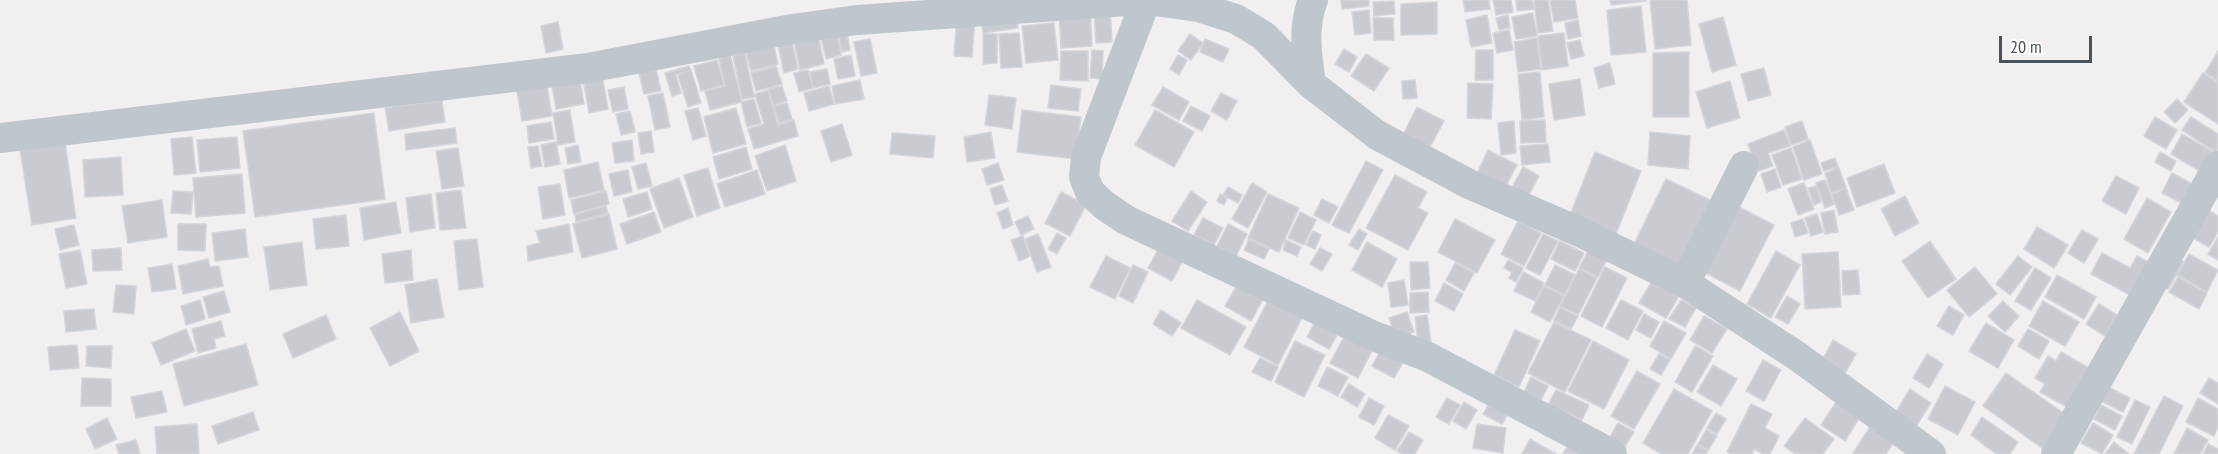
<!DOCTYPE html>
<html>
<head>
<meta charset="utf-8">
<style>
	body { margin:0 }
	#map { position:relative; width:2218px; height:454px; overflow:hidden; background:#f1efef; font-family:"PT Sans Narrow",sans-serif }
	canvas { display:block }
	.scale { position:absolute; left:1999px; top:36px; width:93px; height:27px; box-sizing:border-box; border:3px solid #49525a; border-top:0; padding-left:8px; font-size:18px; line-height:21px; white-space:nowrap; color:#49525a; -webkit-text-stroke:4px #fff; paint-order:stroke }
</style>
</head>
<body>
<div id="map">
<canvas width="2218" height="454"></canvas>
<div class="scale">20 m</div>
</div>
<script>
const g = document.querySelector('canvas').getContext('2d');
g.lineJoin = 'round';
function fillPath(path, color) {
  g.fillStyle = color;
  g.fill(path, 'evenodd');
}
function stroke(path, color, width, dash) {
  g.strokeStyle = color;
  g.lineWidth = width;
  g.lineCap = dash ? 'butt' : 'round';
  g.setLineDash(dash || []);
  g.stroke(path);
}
const building = new Path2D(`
	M 1341,0 L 1369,0 L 1369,6 L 1342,9 Z
	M 1463,0 L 1489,0 L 1490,9 L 1465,12 Z
	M 1493,0 L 1511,0 L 1513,12 L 1496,15 Z
	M 1516,0 L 1532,0 L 1534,9 L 1517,11 Z
	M 1534,0 L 1548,0 L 1553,31 L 1538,33 Z
	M 1550,0 L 1575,0 L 1578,18 L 1554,22 Z
	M 1610,0 L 1646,0 L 1646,1 L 1611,5 Z
	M 1650,0 L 1687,0 L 1691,45 L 1655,49 Z
	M 1394,1 L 1395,14 L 1374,16 L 1373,2 Z
	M 1437,2 L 1437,34 L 1401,35 L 1401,4 Z
	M 1641,6 L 1646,52 L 1611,55 L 1607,10 Z
	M 1090,7 L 1092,46 L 1061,48 L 1059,9 Z
	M 1110,7 L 1112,42 L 1096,43 L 1094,8 Z
	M 1369,10 L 1371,33 L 1355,35 L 1352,12 Z
	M 1016,11 L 1018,28 L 983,33 L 981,16 Z
	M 1533,13 L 1537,36 L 1516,39 L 1512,17 Z
	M 957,15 L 975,17 L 972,57 L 954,56 Z
	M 1487,15 L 1492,43 L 1471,47 L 1466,20 Z
	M 1508,15 L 1510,28 L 1499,30 L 1496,18 Z
	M 1723,17 L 1736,65 L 1712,72 L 1699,24 Z
	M 1373,18 L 1393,18 L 1394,40 L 1374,40 Z
	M 1578,20 L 1581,36 L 1568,39 L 1565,23 Z
	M 558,22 L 563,49 L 546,53 L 541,26 Z
	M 1054,23 L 1058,60 L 1026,63 L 1022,26 Z
	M 846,27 L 850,50 L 842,52 L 837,29 Z
	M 836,29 L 841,55 L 826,59 L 820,33 Z
	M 1509,30 L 1513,50 L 1497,53 L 1493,33 Z
	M 1019,33 L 1022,67 L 1001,68 L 999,34 Z
	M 1564,33 L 1568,66 L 1542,70 L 1538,36 Z
	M 983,34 L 997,34 L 997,63 L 983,64 Z
	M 1190,34 L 1203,43 L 1191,60 L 1178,51 Z
	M 818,35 L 824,64 L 800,70 L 794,41 Z
	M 1537,38 L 1541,69 L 1518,72 L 1514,42 Z
	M 870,39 L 877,73 L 861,76 L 854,42 Z
	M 1205,39 L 1229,49 L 1223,62 L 1200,52 Z
	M 1580,40 L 1584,56 L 1571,59 L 1567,43 Z
	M 792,42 L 798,69 L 784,73 L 778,45 Z
	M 774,46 L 778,64 L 751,71 L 746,52 Z
	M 1344,49 L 1357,57 L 1349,72 L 1335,64 Z
	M 1092,50 L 1103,51 L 1102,79 L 1090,78 Z
	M 1476,50 L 1493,50 L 1493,80 L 1475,80 Z
	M 1061,51 L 1088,51 L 1088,81 L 1060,80 Z
	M 2218,51 L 2218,81 L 2205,73 Z
	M 1689,52 L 1689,117 L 1653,117 L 1653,53 Z
	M 745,53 L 754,97 L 742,99 L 733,55 Z
	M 1366,54 L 1389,68 L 1374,91 L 1351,76 Z
	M 730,55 L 742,102 L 710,110 L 705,91 L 725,86 L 719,59 Z
	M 851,55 L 855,76 L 838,79 L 834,59 Z
	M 1178,55 L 1187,60 L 1179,75 L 1170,69 Z
	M 717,60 L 724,85 L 701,91 L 694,66 Z
	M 1610,63 L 1615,84 L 1599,88 L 1594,68 Z
	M 655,64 L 661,91 L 644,94 L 638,68 Z
	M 689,66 L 691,70 L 676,75 L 681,93 L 672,96 L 665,73 Z
	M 776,66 L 782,84 L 756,91 L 751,73 Z
	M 1764,68 L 1771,95 L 1748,101 L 1741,74 Z
	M 827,69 L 830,84 L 813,88 L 810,72 Z
	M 691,70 L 701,103 L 688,107 L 678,75 Z
	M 808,70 L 813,88 L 799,92 L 794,73 Z
	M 1540,72 L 1544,117 L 1522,120 L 1518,74 Z
	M 2203,73 L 2218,83 L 2218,124 L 2184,102 Z
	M 579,75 L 584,104 L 556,109 L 551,80 Z
	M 602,75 L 608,109 L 589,113 L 583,79 Z
	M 1580,79 L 1585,115 L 1554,120 L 1549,84 Z
	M 546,80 L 552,116 L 522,121 L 516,85 Z
	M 860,80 L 864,99 L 835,104 L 832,86 Z
	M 1415,80 L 1417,98 L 1403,99 L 1402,81 Z
	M 1730,81 L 1740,118 L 1707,128 L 1696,92 Z
	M 1468,83 L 1493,84 L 1491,119 L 1467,118 Z
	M 1051,85 L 1081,89 L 1078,111 L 1048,108 Z
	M 782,86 L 787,101 L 773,105 L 769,89 Z
	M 829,86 L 834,104 L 809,111 L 804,93 Z
	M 624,87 L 628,109 L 613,112 L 608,90 Z
	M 1163,87 L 1189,102 L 1179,120 L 1152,105 Z
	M 768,90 L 778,125 L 794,120 L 798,136 L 754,149 L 748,129 L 764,124 L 755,94 Z
	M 663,93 L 670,127 L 655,130 L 648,96 Z
	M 1221,93 L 1237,101 L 1227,120 L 1211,111 Z
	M 989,95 L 1016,98 L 1012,129 L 985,125 Z
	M 754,99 L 761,123 L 747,127 L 741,102 Z
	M 2177,99 L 2188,110 L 2175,123 L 2164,112 Z
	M 442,100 L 445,122 L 389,131 L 385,108 Z
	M 787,103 L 792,119 L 779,123 L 774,106 Z
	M 1191,106 L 1210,116 L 1202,131 L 1183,121 Z
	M 1417,107 L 1444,121 L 1427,153 L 1401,139 Z
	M 698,108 L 706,136 L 693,140 L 685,111 Z
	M 736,108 L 746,144 L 713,153 L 704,117 Z
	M 570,110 L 575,142 L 558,145 L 553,113 Z
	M 1022,110 L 1081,117 L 1076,159 L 1017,152 Z
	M 1155,110 L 1194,132 L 1174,167 L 1135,145 Z
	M 630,111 L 635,132 L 621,135 L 616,114 Z
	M 374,113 L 385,199 L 255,217 L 243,131 Z
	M 2155,117 L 2177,130 L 2166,149 L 2144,136 Z
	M 2191,117 L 2218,134 L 2217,153 L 2182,130 Z
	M 1545,120 L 1546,142 L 1521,143 L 1520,121 Z
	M 1514,121 L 1516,153 L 1501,155 L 1498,123 Z
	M 1802,121 L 1808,139 L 1791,145 L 1785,127 Z
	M 551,122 L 554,139 L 529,143 L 527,126 Z
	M 842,124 L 852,155 L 831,162 L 821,131 Z
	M 455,128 L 457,143 L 406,150 L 405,134 Z
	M 1784,130 L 1790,146 L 1768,153 L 1773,166 L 1758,171 L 1748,144 Z
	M 651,131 L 654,152 L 641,154 L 638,133 Z
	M 991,132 L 995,158 L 967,162 L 964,137 Z
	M 1650,132 L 1690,136 L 1688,169 L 1648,165 Z
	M 892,133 L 935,136 L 933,158 L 890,154 Z
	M 2182,134 L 2215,153 L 2203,173 L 2171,154 Z
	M 192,137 L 196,173 L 174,175 L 171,139 Z
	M 237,137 L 240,168 L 200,172 L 197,140 Z
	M 632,140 L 634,161 L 615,163 L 612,143 Z
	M 1810,140 L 1822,174 L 1804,180 L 1793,147 Z
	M 65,142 L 76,218 L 32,225 L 20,150 Z
	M 556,142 L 560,164 L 545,167 L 541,145 Z
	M 1548,144 L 1550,162 L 1522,165 L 1520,146 Z
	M 578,145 L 581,162 L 568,164 L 565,148 Z
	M 785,145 L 796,181 L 767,191 L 755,156 Z
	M 538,146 L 542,166 L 531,168 L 528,147 Z
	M 746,147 L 752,169 L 719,179 L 713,157 Z
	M 458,148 L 464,186 L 442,189 L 436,151 Z
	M 1791,148 L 1802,179 L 1783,185 L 1772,155 Z
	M 1488,150 L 1517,165 L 1503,192 L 1475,178 Z
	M 1595,152 L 1641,171 L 1616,234 L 1570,215 Z
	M 2160,152 L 2176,161 L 2171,171 L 2155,162 Z
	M 121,157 L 123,195 L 85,197 L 83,160 Z
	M 1835,158 L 1838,167 L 1824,171 L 1821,163 Z
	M 1366,161 L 1383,170 L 1349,233 L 1332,225 Z
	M 598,162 L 604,190 L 569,198 L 564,170 Z
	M 646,163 L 652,186 L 638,189 L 632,167 Z
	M 998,163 L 1004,180 L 987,185 L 982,169 Z
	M 1884,164 L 1895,193 L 1857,207 L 1847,178 Z
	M 1523,167 L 1539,176 L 1525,202 L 1509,193 Z
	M 708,168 L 720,208 L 697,216 L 684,175 Z
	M 1839,168 L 1846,188 L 1831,193 L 1825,173 Z
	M 1775,169 L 1781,187 L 1767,192 L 1761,174 Z
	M 628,170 L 632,192 L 614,196 L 609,174 Z
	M 757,170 L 765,194 L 725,207 L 717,184 Z
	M 2172,173 L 2196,186 L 2186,205 L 2162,193 Z
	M 242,174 L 245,213 L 196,217 L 193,178 Z
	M 1395,175 L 1427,192 L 1418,208 L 1428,213 L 1408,250 L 1366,228 Z
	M 2116,176 L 2139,188 L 2126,214 L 2102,201 Z
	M 679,178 L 693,217 L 664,228 L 650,189 Z
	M 1666,179 L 1712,201 L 1678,271 L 1632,248 Z
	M 1825,180 L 1834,204 L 1825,208 L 1816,183 Z
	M 1252,183 L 1267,192 L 1248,228 L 1232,219 Z
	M 1804,183 L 1814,209 L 1798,215 L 1788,189 Z
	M 560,184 L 565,215 L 543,219 L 538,187 Z
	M 1002,185 L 1008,201 L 995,205 L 990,189 Z
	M 1816,186 L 1821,202 L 1814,205 L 1808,188 Z
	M 1228,187 L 1242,195 L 1238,203 L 1223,195 Z
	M 1846,188 L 1854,210 L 1839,215 L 1832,194 Z
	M 461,190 L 466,228 L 440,230 L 436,193 Z
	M 173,191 L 193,192 L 191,214 L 171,213 Z
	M 606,191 L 609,204 L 574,214 L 571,200 Z
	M 1191,191 L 1207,202 L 1188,231 L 1172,221 Z
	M 647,192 L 652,209 L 628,217 L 623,199 Z
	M 1061,192 L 1086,205 L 1070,236 L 1045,223 Z
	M 431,194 L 435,228 L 410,232 L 406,198 Z
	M 1220,194 L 1227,198 L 1224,205 L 1217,201 Z
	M 1268,194 L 1299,208 L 1279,252 L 1248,238 Z
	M 1905,196 L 1919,223 L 1895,236 L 1881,209 Z
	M 2147,198 L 2171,212 L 2148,253 L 2124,239 Z
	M 1322,199 L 1338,207 L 1329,223 L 1314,215 Z
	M 162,200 L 167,237 L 128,243 L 122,206 Z
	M 396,202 L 401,233 L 364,240 L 360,208 Z
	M 1735,205 L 1774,225 L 1740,291 L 1702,271 Z
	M 606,206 L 608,213 L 576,222 L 575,214 Z
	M 1008,208 L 1013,225 L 1003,229 L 997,213 Z
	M 2205,208 L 2218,216 L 2218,232 L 2209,247 L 2189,236 Z
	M 1834,210 L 1838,232 L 1825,234 L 1821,213 Z
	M 654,212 L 661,232 L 627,244 L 620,224 Z
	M 1300,212 L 1316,220 L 1304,245 L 1288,238 Z
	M 609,214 L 617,249 L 582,258 L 573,224 Z
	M 1817,214 L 1823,232 L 1811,236 L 1805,218 Z
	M 346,215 L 349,246 L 316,249 L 313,219 Z
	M 1028,216 L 1034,229 L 1021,235 L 1015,222 Z
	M 1203,218 L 1223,228 L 1214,245 L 1194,235 Z
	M 1455,219 L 1495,240 L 1477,273 L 1438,252 Z
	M 1803,219 L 1808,233 L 1795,237 L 1791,223 Z
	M 1518,221 L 1541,233 L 1524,266 L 1501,254 Z
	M 178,224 L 206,224 L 205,251 L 178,250 Z
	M 569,224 L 573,252 L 528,261 L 527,246 L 540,243 L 536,231 Z
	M 1228,224 L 1247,234 L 1236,256 L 1217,246 Z
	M 74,225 L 79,245 L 60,250 L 55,229 Z
	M 2037,227 L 2068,245 L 2054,268 L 2024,249 Z
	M 245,229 L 248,257 L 215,261 L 212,233 Z
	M 1359,229 L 1367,234 L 1358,250 L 1349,245 Z
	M 2082,230 L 2098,239 L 2084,263 L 2068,253 Z
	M 1313,231 L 1321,235 L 1315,249 L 1306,245 Z
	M 1057,233 L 1066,238 L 1057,254 L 1048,249 Z
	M 1038,234 L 1051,267 L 1037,272 L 1025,239 Z
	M 1543,234 L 1558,241 L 1540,275 L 1526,268 Z
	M 1023,236 L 1030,256 L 1019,261 L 1011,240 Z
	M 2218,237 L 2218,260 L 2208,254 Z
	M 477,239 L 483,287 L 459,290 L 454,241 Z
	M 1249,239 L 1269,249 L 1264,259 L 1244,250 Z
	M 1286,240 L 1301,247 L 1297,256 L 1283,250 Z
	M 1163,241 L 1187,253 L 1172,281 L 1148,268 Z
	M 1560,241 L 1584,253 L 1575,271 L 1551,259 Z
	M 1930,241 L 1956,279 L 1928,298 L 1902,261 Z
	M 302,242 L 307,285 L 270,290 L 264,247 Z
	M 1367,242 L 1397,259 L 1382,287 L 1352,270 Z
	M 121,248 L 122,270 L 93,271 L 92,250 Z
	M 1320,248 L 1332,254 L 1322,271 L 1310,264 Z
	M 80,250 L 87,284 L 66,288 L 59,254 Z
	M 411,250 L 413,280 L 385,283 L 382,254 Z
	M 1588,251 L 1607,260 L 1598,277 L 1579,268 Z
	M 1776,251 L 1800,265 L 1771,318 L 1747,304 Z
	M 1838,252 L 1841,307 L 1805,309 L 1802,254 Z
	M 2102,253 L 2130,268 L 2137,256 L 2150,263 L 2132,296 L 2091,274 Z
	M 2189,254 L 2218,270 L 2207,292 L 2177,275 Z
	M 1106,256 L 1130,268 L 1115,299 L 1090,287 Z
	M 2018,256 L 2032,267 L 2010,295 L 1996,284 Z
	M 2176,258 L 2184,262 L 2168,289 L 2160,285 Z
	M 208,259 L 210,267 L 219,266 L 223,286 L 183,294 L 178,266 Z
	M 1508,260 L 1523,268 L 1516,282 L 1509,278 L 1512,272 L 1504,268 Z
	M 1410,262 L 1428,262 L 1430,288 L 1411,290 Z
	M 1455,263 L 1474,273 L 1464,291 L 1446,280 Z
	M 172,264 L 176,289 L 152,292 L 148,268 Z
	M 1133,265 L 1148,272 L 1133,303 L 1119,296 Z
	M 1555,265 L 1575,275 L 1564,295 L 1545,285 Z
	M 1605,267 L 1627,278 L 1602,327 L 1581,316 Z
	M 1975,267 L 1997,294 L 1969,317 L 1947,290 Z
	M 2035,268 L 2051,278 L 2031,310 L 2015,301 Z
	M 1579,269 L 1597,278 L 1578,315 L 1560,306 Z
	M 1858,270 L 1860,294 L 1843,295 L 1842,271 Z
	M 1523,272 L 1544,283 L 1535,301 L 1514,291 Z
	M 2057,275 L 2096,297 L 2084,319 L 2045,297 Z
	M 2178,277 L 2207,293 L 2199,309 L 2169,292 Z
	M 437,279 L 444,317 L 411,323 L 405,285 Z
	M 1240,280 L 1266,294 L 1251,321 L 1225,306 Z
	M 1404,280 L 1408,305 L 1391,307 L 1388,283 Z
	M 1652,281 L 1679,296 L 1666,318 L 1639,303 Z
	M 1444,283 L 1463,294 L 1454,311 L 1435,301 Z
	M 116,285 L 136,286 L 134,314 L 113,312 Z
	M 1544,286 L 1564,296 L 1550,322 L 1531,312 Z
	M 224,291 L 230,312 L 209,318 L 203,297 Z
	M 1428,292 L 1429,312 L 1410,313 L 1410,293 Z
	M 1787,296 L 1800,304 L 1788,324 L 1775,317 Z
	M 1270,297 L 1304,314 L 1278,365 L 1244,347 Z
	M 200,300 L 205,319 L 186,325 L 181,306 Z
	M 1197,300 L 1246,327 L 1230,355 L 1181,328 Z
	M 1621,300 L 1643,311 L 1628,340 L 1606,328 Z
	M 1681,300 L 1696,308 L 1685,327 L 1669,319 Z
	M 2003,301 L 2019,316 L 2005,332 L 1988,316 Z
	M 2043,301 L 2079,322 L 2065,346 L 2029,326 Z
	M 2099,304 L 2117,315 L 2105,336 L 2086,324 Z
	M 1949,306 L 1964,315 L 1953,335 L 1937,326 Z
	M 1560,307 L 1578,316 L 1571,329 L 1554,320 Z
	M 94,309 L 96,329 L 66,332 L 64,311 Z
	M 1161,310 L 1181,323 L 1172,336 L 1153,324 Z
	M 400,312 L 419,351 L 390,366 L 370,328 Z
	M 1407,312 L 1414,332 L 1396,338 L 1389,318 Z
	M 1644,314 L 1659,322 L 1651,338 L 1636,330 Z
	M 326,315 L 336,339 L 293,358 L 283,334 Z
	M 1427,315 L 1431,342 L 1418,344 L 1415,317 Z
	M 1704,316 L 1727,329 L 1712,353 L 1690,340 Z
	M 1317,318 L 1340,330 L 1329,349 L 1307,337 Z
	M 221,321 L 225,336 L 214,339 L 216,348 L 198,353 L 192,329 Z
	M 1664,321 L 1686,333 L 1671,359 L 1650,346 Z
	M 1554,322 L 1591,340 L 1565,392 L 1528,373 Z
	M 1986,323 L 2014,340 L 1998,368 L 1969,351 Z
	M 186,329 L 195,351 L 161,365 L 152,343 Z
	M 2028,329 L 2049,341 L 2039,359 L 2018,346 Z
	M 1515,330 L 1540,341 L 1519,387 L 1494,375 Z
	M 1346,333 L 1374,347 L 1358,378 L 1330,363 Z
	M 1833,340 L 1856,354 L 1844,375 L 1821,362 Z
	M 1295,341 L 1325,355 L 1304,397 L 1275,382 Z
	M 1593,341 L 1629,360 L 1604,409 L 1568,391 Z
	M 246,344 L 258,385 L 184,406 L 173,364 Z
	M 77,345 L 79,368 L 50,370 L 48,347 Z
	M 87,346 L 112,346 L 111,368 L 86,366 Z
	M 1383,346 L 1405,359 L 1394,378 L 1372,366 Z
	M 1695,346 L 1713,356 L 1692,392 L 1675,382 Z
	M 2061,352 L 2089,368 L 2067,407 L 2040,392 L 2045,384 L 2035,378 L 2048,356 L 2056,361 Z
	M 1659,354 L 1670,360 L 1661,375 L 1650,369 Z
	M 1927,354 L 1943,364 L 1929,388 L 1913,378 Z
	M 1260,358 L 1278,367 L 1271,381 L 1252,372 Z
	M 1763,360 L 1781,370 L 1764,401 L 1746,391 Z
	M 1713,365 L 1737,379 L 1721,406 L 1697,392 Z
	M 1327,367 L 1348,377 L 1338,396 L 1318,386 Z
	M 1637,371 L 1660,384 L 1634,429 L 1611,416 Z
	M 2006,373 L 2065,414 L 2042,448 L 1983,406 Z
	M 1531,377 L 1548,386 L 1541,400 L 1524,392 Z
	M 82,378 L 111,379 L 111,406 L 81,406 Z
	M 2209,378 L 2218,383 L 2218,404 L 2200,393 Z
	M 1349,384 L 1365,394 L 1357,407 L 1341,397 Z
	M 1945,386 L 1975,402 L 1958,435 L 1928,419 Z
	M 2108,387 L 2130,398 L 2123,412 L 2101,401 Z
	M 1674,389 L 1712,411 L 1688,454 L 1661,454 L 1643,443 Z
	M 1910,389 L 1931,403 L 1915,428 L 1894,415 Z
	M 1556,390 L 1589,405 L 1582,420 L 1548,405 Z
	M 162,391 L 167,412 L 136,418 L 131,397 Z
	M 1494,394 L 1513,405 L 1502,424 L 1483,414 Z
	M 2164,396 L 2183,406 L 2159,454 L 2134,454 Z
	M 1369,398 L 1384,406 L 1374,425 L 1359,417 Z
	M 1447,398 L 1460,405 L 1449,424 L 1436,417 Z
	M 2198,398 L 2218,409 L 2218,427 L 2214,436 L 2186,422 Z
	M 2135,400 L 2150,407 L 2132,444 L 2117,437 Z
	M 1837,401 L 1860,417 L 1845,441 L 1821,425 Z
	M 1464,402 L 1477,410 L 1466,429 L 1453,421 Z
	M 1751,404 L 1772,414 L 1765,428 L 1779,436 L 1770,454 L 1763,454 L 1754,449 L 1752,454 L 1732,454 L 1727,452 Z
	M 2101,405 L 2122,416 L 2115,430 L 2094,419 Z
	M 253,412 L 259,430 L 218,444 L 212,426 Z
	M 1716,413 L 1726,419 L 1717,434 L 1707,428 Z
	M 1388,415 L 1409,426 L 1395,450 L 1375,438 Z
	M 1982,417 L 2018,442 L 2010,454 L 1996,454 L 1971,435 Z
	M 107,418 L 117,439 L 95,449 L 86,429 Z
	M 1805,418 L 1834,439 L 1823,454 L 1795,454 L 1784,446 Z
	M 1618,423 L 1634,432 L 1625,446 L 1610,437 Z
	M 2093,423 L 2113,435 L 2102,454 L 2081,443 Z
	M 197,424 L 199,454 L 157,454 L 155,427 Z
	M 1477,424 L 1506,428 L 1503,453 L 1473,448 Z
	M 1872,424 L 1896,439 L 1886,454 L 1855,454 L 1853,453 Z
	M 2187,428 L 2208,440 L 2200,454 L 2174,454 Z
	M 1706,430 L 1717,436 L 1708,450 L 1698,444 Z
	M 1409,432 L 1423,440 L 1415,454 L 1402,454 L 1397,451 Z
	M 1572,438 L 1599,454 L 1563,454 Z
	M 1530,439 L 1556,454 L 1522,454 Z
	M 136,440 L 140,454 L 119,454 L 116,445 Z
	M 2114,442 L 2129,454 L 2105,454 Z
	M 2208,444 L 2218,449 L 2218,454 L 2203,454 Z
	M 1697,445 L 1708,451 L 1706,454 L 1692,454 Z`);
fillPath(building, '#cacbd1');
stroke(building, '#d4d5da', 1.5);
stroke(new Path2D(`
	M 1146,0 L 1086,157 L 1084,177 L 1090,192 L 1104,205 L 1126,220 L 1374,336 L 1428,357 L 1612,454
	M 1147,0 L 1198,7 L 1236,19 L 1264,36 L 1311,84 L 1377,135 L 1469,184 L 1582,233 L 1685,283 L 1797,356 L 1931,454
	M 1311,84 C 1307,55 1302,28 1313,0
	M 0,138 L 588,68 L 792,29 L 857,20 L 1141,0
	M 1685,283 L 1744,166
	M 2056,454 L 2218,166`), '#bfc6cc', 30);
</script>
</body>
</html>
